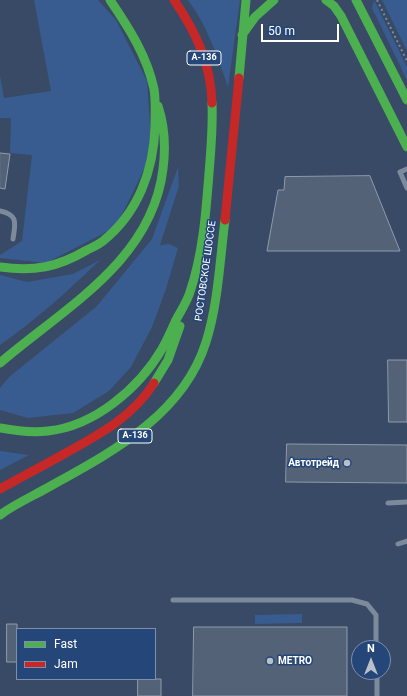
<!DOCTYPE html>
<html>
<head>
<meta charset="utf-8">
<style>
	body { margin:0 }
	#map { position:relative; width:407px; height:696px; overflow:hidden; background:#384a65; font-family:Roboto,sans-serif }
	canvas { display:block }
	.legend { position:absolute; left:16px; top:628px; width:140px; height:52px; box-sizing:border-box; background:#254678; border:1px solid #7c90ae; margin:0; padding:5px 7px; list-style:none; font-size:12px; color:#fff }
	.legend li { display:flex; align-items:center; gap:8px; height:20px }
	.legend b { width:20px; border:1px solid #7c90ae }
	.north { position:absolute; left:351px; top:640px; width:40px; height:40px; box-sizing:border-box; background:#254678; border:1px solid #7c90ae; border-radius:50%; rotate:0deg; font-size:11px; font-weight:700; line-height:16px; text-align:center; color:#fff }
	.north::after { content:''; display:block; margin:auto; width:14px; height:18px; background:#b9c0c9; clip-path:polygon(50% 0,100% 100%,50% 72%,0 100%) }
	.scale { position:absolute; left:261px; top:24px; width:78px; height:18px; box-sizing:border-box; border:2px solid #fff; border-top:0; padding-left:5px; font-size:12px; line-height:14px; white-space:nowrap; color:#fff; -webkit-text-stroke:3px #254678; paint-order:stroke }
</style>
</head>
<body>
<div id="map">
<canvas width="407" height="696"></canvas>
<ul class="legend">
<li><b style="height:5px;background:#4caf50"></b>Fast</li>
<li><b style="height:5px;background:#c62828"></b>Jam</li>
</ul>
<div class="north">N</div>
<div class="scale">50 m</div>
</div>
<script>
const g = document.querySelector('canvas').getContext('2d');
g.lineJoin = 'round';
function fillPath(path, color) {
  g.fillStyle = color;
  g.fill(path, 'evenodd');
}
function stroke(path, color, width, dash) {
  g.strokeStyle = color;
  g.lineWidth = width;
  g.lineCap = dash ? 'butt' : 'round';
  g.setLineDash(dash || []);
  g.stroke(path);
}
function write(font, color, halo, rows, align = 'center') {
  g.font = font + ' Roboto,sans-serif';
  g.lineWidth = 3;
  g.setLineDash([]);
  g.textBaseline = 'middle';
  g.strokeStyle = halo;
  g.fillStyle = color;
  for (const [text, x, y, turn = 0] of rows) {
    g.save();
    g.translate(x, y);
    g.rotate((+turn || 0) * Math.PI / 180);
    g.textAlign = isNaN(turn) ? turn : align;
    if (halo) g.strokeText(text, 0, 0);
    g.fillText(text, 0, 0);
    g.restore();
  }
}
fillPath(new Path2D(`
	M 34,0 L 98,0 L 116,20 L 147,81 L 152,153 L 116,227 L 46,263 L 0,258 L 0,255 L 22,241 L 32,155 L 10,153 L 11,118 L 0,118 L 0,76 L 4,98 L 51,91 Z
	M 188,0 L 240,0 L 228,87 C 218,58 207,25 188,0 Z
	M 374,0 L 407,67 L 407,80 L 372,8 Z
	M 382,0 L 407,0 L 407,51 Z
	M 178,167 L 179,186 L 160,245 L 169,244 L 178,248 L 166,289 L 152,327 L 131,367 L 109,391 L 73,413 L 28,418 L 0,410 L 0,388 L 9,377 L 97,306 L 152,239 Z
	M 100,260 C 68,291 36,320 0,345 L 0,275 L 27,282 L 73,274 Z
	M 0,451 L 29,455 L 0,470 Z
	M 302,614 L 302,623 L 255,624 L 255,615 Z`), '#385c8f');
const building = new Path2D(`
	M 0,153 L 10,154 L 5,189 L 0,188 Z
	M 370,176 L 400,251 L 267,251 L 278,190 L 284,190 L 285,177 Z
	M 388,360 L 407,360 L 407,422 L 389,422 Z
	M 287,444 L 407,445 L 407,483 L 286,482 Z
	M 7,624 L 17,624 L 17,662 L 7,662 Z
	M 194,627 L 347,627 L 347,696 L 193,696 Z
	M 138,679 L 161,679 L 161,696 L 138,696 Z`);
fillPath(building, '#536277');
stroke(building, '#8f9bab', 1);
stroke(new Path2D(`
	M 377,0 L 407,61`), '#7c8a9c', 2, [2, 3]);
stroke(new Path2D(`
	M 407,169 L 400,172 L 407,188
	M 0,211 C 19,215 15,224 13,239
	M 388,503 L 407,502
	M 398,544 L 407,541
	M 173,600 L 352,600 L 367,604 L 376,615 L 376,648
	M 377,672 L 377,696`), '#7c8a9c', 5);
stroke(new Path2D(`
	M 326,0 L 334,6 L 341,16 L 407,147
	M 356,0 L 407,100
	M 242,35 L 255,17 L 274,0
	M 239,78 L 246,0
	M 0,267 C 34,272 58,267 87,250 C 93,247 98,245 103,241 C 138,213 154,170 155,126 C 155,114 156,101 154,89 C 147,56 129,28 110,0
	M 0,363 C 64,308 152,261 163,169 C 166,146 165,127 158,106
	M 154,383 L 168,360 L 180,326
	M 0,428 C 16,431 32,433 48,431 C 95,426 139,388 162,349 C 167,340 171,331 175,322 C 180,312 187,302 190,292 C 203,254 206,212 209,173 C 211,150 213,126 212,103
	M 0,515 C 15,504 31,497 47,488 C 110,453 183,416 206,342 C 218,305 220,259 225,220`), '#4caf50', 9);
stroke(new Path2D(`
	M 174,0 C 196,32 211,64 212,103
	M 225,220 L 239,78
	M 0,489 C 21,477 43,466 64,454 C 98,435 133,417 154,383`), '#c62828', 9);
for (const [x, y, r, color] of [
	[347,463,4,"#b9c0c9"],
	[270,661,4,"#b9c0c9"]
]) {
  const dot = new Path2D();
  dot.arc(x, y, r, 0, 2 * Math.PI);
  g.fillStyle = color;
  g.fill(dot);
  stroke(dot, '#254678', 1.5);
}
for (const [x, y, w] of [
	[204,58,34],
	[135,436,34]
]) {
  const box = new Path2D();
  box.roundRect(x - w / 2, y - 7, w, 14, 3);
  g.fillStyle = '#254678';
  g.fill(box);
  stroke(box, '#fff', 1);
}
write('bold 9px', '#fff', null, [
	["А-136",204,58],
	["А-136",135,436]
]);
write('10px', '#fff', '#254678', [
	["РОСТОВСКОЕ ШОССЕ",206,271,-82]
]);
write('bold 10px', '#fff', '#254678', [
	["Автотрейд",339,463],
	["METRO",278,661,"left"]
], 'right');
</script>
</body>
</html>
